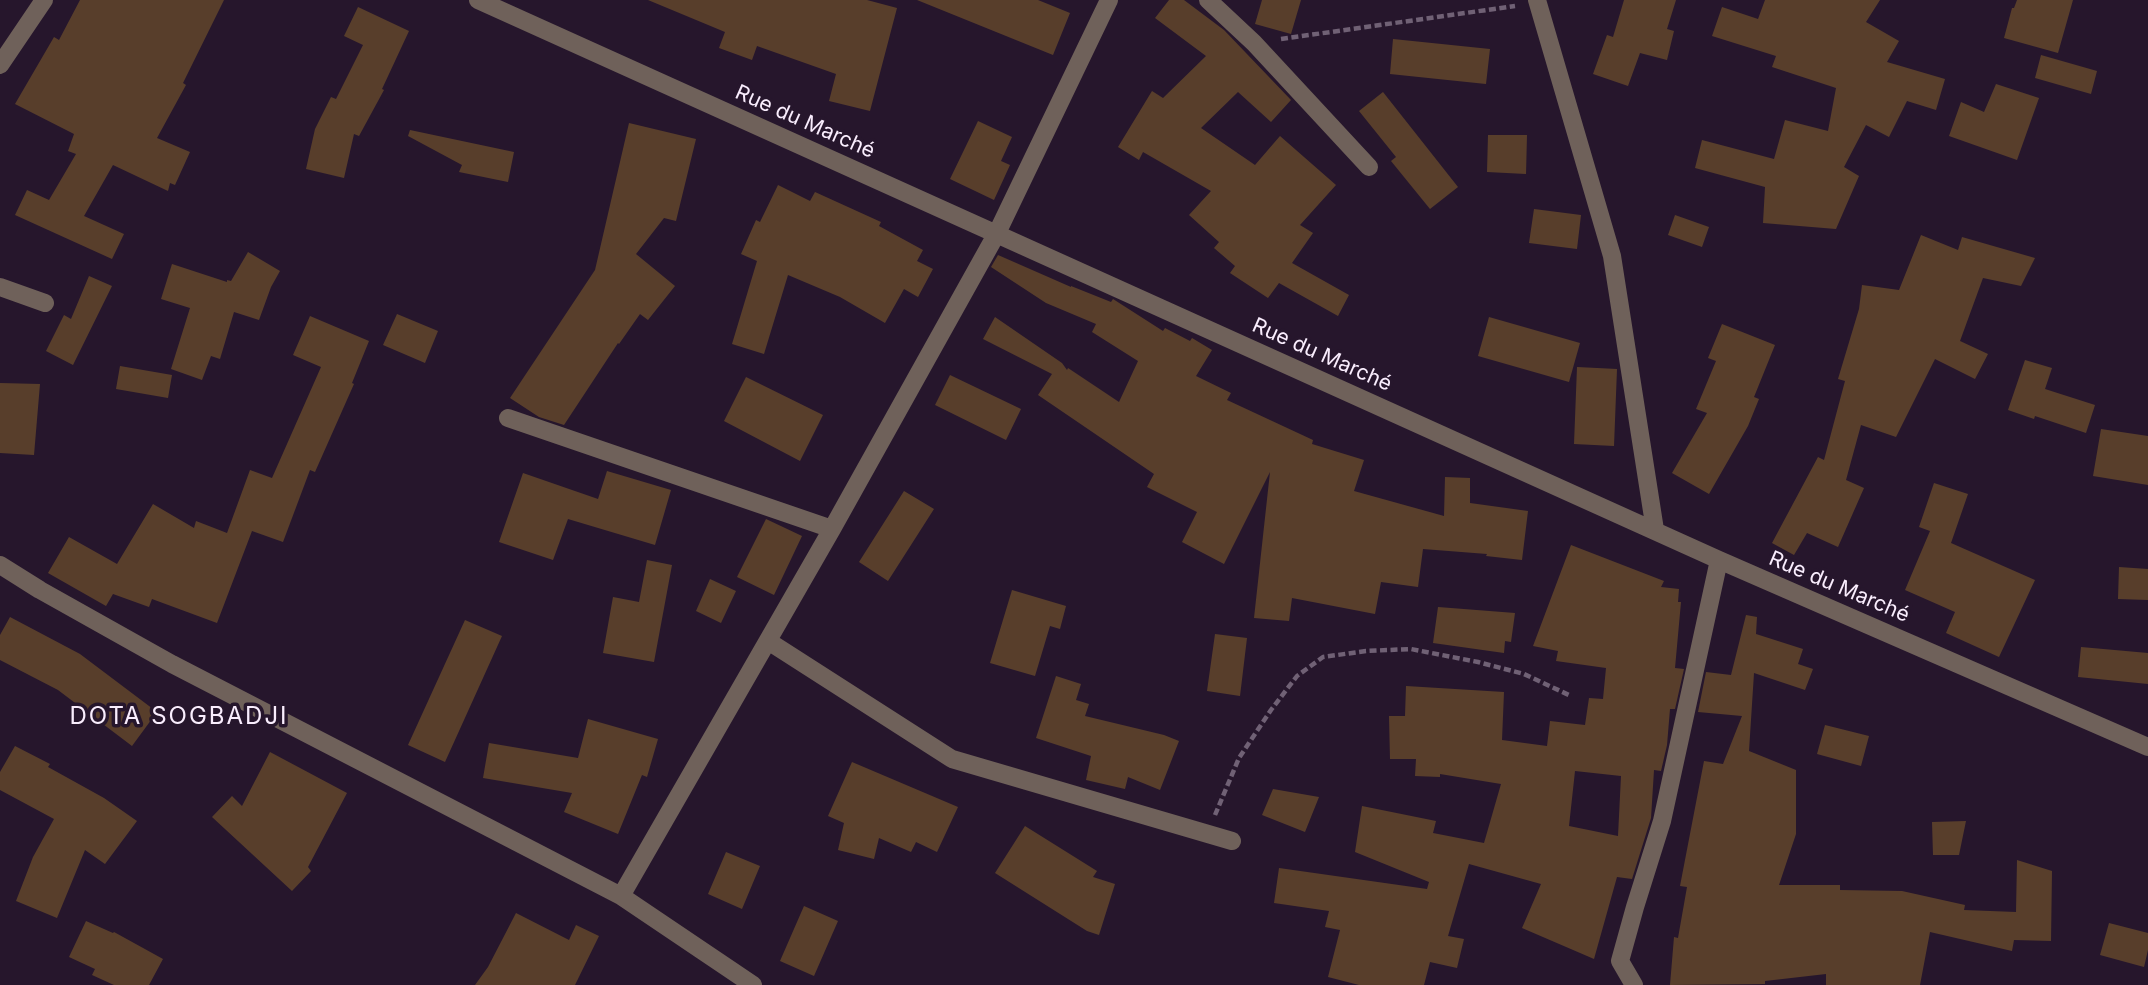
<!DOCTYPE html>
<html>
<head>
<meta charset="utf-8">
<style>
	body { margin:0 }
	canvas { display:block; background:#26162c }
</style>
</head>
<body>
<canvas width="2148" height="985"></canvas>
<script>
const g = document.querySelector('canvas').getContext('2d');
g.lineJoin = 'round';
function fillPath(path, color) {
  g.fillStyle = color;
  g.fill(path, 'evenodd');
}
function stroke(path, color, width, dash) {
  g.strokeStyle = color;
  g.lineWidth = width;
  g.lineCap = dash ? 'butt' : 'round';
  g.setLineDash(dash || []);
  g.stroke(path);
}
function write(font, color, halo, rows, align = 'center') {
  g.font = font + ' Inter,sans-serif';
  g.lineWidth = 7;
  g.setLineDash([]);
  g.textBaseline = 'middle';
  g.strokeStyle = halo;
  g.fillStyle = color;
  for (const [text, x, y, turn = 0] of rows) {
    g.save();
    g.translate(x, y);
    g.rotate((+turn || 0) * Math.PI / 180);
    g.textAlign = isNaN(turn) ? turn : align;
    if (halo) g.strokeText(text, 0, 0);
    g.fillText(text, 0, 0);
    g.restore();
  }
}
fillPath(new Path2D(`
	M 80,0 L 224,0 L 183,83 L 186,85 L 157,138 L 190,152 L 175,185 L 170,183 L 168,191 L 113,165 L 84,216 L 124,234 L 112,259 L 15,215 L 27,190 L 49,200 L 76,154 L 68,151 L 74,134 L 15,104 L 54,37 L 59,40 Z
	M 648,0 L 867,0 L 897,8 L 870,111 L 829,101 L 836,74 L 757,46 L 752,60 L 719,48 L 725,32 Z
	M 917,0 L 1038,0 L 1070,13 L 1053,55 Z
	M 1169,0 L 1184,0 L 1224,30 L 1291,100 L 1271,122 L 1238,92 L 1201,128 L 1255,165 L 1280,136 L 1336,185 L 1300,225 L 1313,233 L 1292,263 L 1349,295 L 1338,316 L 1279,283 L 1268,298 L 1230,273 L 1235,266 L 1214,248 L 1219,242 L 1189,215 L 1211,191 L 1143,152 L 1139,160 L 1118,147 L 1152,91 L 1163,98 L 1206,56 L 1155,18 Z
	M 1262,0 L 1301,0 L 1291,34 L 1255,24 Z
	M 1624,0 L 1676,0 L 1667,29 L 1674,31 L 1667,60 L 1640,53 L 1628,86 L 1593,74 L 1607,35 L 1613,37 Z
	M 1765,0 L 1880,0 L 1866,22 L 1899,41 L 1887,62 L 1945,79 L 1936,110 L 1907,101 L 1889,137 L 1866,125 L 1844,167 L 1859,176 L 1836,229 L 1763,223 L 1765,187 L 1695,168 L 1702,140 L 1774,159 L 1785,120 L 1828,131 L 1836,88 L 1772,67 L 1776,56 L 1712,36 L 1722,7 L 1758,19 Z
	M 2017,0 L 2073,0 L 2058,53 L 2004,38 L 2012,8 L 2014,8 Z
	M 358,7 L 409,31 L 382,89 L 384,90 L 359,136 L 354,134 L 344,178 L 306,169 L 315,129 L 331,97 L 336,99 L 363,45 L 344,36 Z
	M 1393,39 L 1490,49 L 1486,84 L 1390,74 Z
	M 2041,55 L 2097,71 L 2091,94 L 2035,78 Z
	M 1996,84 L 2039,98 L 2017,160 L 1949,136 L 1961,102 L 1984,112 Z
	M 1383,92 L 1458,187 L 1430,209 L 1391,161 L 1396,157 L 1359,111 Z
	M 978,121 L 1012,137 L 1001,161 L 1010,165 L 994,200 L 950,179 Z
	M 629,123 L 696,139 L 676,221 L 664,218 L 636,254 L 675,286 L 648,320 L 640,314 L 619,344 L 618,343 L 564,425 L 539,417 L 510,398 L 595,270 Z
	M 410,130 L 514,152 L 508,182 L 459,172 L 462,165 L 408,136 Z
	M 1488,135 L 1527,135 L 1526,174 L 1487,172 Z
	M 778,185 L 810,201 L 815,192 L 881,222 L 879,226 L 923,250 L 917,261 L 933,269 L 918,297 L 904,289 L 885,323 L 840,297 L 788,275 L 764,354 L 732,344 L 757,261 L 741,254 L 756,220 L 760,222 Z
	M 1534,209 L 1581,215 L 1577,249 L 1529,243 Z
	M 1675,215 L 1709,227 L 1702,247 L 1668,235 Z
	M 1921,235 L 1958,250 L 1962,237 L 2035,258 L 2021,286 L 1983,278 L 1960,341 L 1988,354 L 1975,379 L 1935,359 L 1896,437 L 1861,425 L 1846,480 L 1864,488 L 1838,547 L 1807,533 L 1794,555 L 1772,543 L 1818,457 L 1824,460 L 1845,381 L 1838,379 L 1859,309 L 1862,285 L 1899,290 Z
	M 248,252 L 280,271 L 271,287 L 259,320 L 234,312 L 220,359 L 211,356 L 202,380 L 171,369 L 190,308 L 161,299 L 172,264 L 227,282 L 227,280 L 231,281 Z
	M 998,255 L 1071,287 L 1071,286 L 1111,302 L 1113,299 L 1163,331 L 1165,328 L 1190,341 L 1192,338 L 1212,350 L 1196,376 L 1231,393 L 1227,400 L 1313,440 L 1312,444 L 1364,460 L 1354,491 L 1444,516 L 1445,477 L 1470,478 L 1470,503 L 1528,511 L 1522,560 L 1486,556 L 1487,554 L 1423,549 L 1418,587 L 1381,582 L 1375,614 L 1292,598 L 1289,621 L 1254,618 L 1270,472 L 1224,564 L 1182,542 L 1197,512 L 1147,487 L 1154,474 L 1038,395 L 1052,374 L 983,339 L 995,317 L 1062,363 L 1067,370 L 1068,368 L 1119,402 L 1138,361 L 1092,332 L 1096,324 L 1046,303 L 991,267 Z
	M 89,276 L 112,286 L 73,365 L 46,351 L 64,315 L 71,319 Z
	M 397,314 L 438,331 L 425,363 L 383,345 Z
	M 310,316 L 369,341 L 352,383 L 354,384 L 315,472 L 310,470 L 283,542 L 252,531 L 217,623 L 152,599 L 149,607 L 113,594 L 106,606 L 48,573 L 69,537 L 117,564 L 153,504 L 194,528 L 196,521 L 227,533 L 250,470 L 272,478 L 321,367 L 293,355 Z
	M 1489,317 L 1580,343 L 1569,382 L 1478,356 Z
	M 1722,324 L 1775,345 L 1754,397 L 1759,399 L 1748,426 L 1709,494 L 1672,473 L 1707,413 L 1696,409 L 1716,361 L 1708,358 Z
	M 2025,360 L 2052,368 L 2045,389 L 2095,405 L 2086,433 L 2035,416 L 2034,419 L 2008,410 Z
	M 120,366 L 172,375 L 168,398 L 116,389 Z
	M 1577,367 L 1617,369 L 1614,446 L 1574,444 Z
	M 950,375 L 1021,409 L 1006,440 L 935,405 Z
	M 746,377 L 823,415 L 800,461 L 724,421 Z
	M 0,383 L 40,384 L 34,455 L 0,453 Z
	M 2101,429 L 2148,436 L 2148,485 L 2093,476 Z
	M 607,471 L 671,490 L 655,545 L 568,519 L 553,560 L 499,542 L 523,473 L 598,499 Z
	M 1934,483 L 1968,494 L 1951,543 L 2035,580 L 1999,657 L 1946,633 L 1955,612 L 1905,590 L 1930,531 L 1919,527 Z
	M 904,491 L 934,509 L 888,581 L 859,562 Z
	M 766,519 L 802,536 L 774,595 L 737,577 Z
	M 1571,545 L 1664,581 L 1661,587 L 1679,589 L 1678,602 L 1681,602 L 1675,668 L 1684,669 L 1675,709 L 1670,709 L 1667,745 L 1661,771 L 1654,770 L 1651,818 L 1632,879 L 1617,877 L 1594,959 L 1522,928 L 1541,884 L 1469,864 L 1448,936 L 1464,939 L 1457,968 L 1430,962 L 1424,985 L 1359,985 L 1328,977 L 1340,930 L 1325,927 L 1329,911 L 1274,903 L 1279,868 L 1427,889 L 1429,882 L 1355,852 L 1362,806 L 1436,821 L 1433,833 L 1484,843 L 1501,784 L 1440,774 L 1440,777 L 1415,776 L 1416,759 L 1390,759 L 1389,716 L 1405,716 L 1406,686 L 1504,692 L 1502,740 L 1547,746 L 1550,721 L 1585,725 L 1589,698 L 1603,699 L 1606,668 L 1556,661 L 1558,651 L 1533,646 ZM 1575,771 L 1621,776 L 1618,836 L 1569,826 Z
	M 647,560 L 672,565 L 654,662 L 603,653 L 613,597 L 639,602 Z
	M 2119,567 L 2148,569 L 2148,600 L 2118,599 Z
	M 710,579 L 736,591 L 721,623 L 696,611 Z
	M 1012,590 L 1066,606 L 1060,629 L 1050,626 L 1035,676 L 990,663 Z
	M 1438,607 L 1515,613 L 1511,642 L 1505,641 L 1504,653 L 1433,643 Z
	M 1746,615 L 1757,617 L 1756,634 L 1803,649 L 1798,664 L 1813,669 L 1805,690 L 1754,673 L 1749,751 L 1796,770 L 1796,834 L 1779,885 L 1840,885 L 1840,890 L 1902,891 L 1965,905 L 1964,910 L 2016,912 L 2017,860 L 2052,871 L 2051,941 L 2014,940 L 2012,951 L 1930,932 L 1920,985 L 1826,985 L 1826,974 L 1765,981 L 1765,984 L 1670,985 L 1674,937 L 1678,938 L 1687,887 L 1680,886 L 1704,761 L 1723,764 L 1742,716 L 1698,712 L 1706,672 L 1731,675 Z
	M 10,617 L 80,654 L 157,712 L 132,746 L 58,690 L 0,660 L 0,635 Z
	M 465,620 L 502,636 L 445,762 L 408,745 Z
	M 1215,634 L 1247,638 L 1240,696 L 1207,691 Z
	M 2081,647 L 2148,653 L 2148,684 L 2078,677 Z
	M 1056,676 L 1081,684 L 1076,700 L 1089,704 L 1085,716 L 1164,735 L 1179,741 L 1160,790 L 1128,777 L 1125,789 L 1086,780 L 1091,756 L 1036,738 Z
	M 588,719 L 658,739 L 647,777 L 642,775 L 618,834 L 564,812 L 572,793 L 483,778 L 489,743 L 578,758 Z
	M 1825,725 L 1869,736 L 1861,766 L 1817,754 Z
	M 15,746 L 50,764 L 48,767 L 104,798 L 137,821 L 105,864 L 85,850 L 57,918 L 16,901 L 33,857 L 54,819 L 0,790 L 0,772 Z
	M 270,752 L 347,793 L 308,867 L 311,871 L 292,891 L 212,817 L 232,796 L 242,806 Z
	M 852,762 L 958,807 L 937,852 L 916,842 L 911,852 L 879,838 L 874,859 L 838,850 L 844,823 L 828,816 Z
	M 1273,789 L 1319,797 L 1305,832 L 1262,815 Z
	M 1966,821 L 1959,855 L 1933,855 L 1932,822 Z
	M 1025,826 L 1097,871 L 1093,877 L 1115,884 L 1099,935 L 1087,931 L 995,873 Z
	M 726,852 L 760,866 L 742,909 L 708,894 Z
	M 804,906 L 838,921 L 814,976 L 780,961 Z
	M 516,913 L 569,940 L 576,925 L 599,936 L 575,985 L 475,985 L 488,967 Z
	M 86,921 L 113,933 L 114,932 L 163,959 L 149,985 L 114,985 L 92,975 L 95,969 L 69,957 Z
	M 2109,923 L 2148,933 L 2148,950 L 2144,967 L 2100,955 Z`), '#583e2b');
stroke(new Path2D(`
	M 1281,39 L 1515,6
	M 1215,815 L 1239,758 L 1271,710 L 1297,676 L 1323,657 L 1366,651 L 1411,649 L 1478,662 L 1524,674 L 1571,696`), '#706175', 4.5, [7, 3.5]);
stroke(new Path2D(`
	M 478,0 L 1719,560 L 2148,747
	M 1208,0 L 1254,43 L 1369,167
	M 1537,0 L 1612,256 L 1655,530
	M 0,65 L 44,0
	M 0,287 L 45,303
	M 508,418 L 832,529
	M 0,565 L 40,590 L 172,664 L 621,896 L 753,985
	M 768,641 L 952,759 L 1232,841
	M 621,896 L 832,529 L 997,233 L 1109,0
	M 1634,985 L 1620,961 L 1635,907 L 1662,821 L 1719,560`), '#6f615a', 18);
write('21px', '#f9edfd', '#26162c', [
	["Rue du Marché",805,122,24],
	["Rue du Marché",1322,355,24],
	["Rue du Marché",1839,587,23]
]);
g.letterSpacing = '2px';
write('24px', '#f9edfd', '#26162c', [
	["DOTA SOGBADJI",179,717]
]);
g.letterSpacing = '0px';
</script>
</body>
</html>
